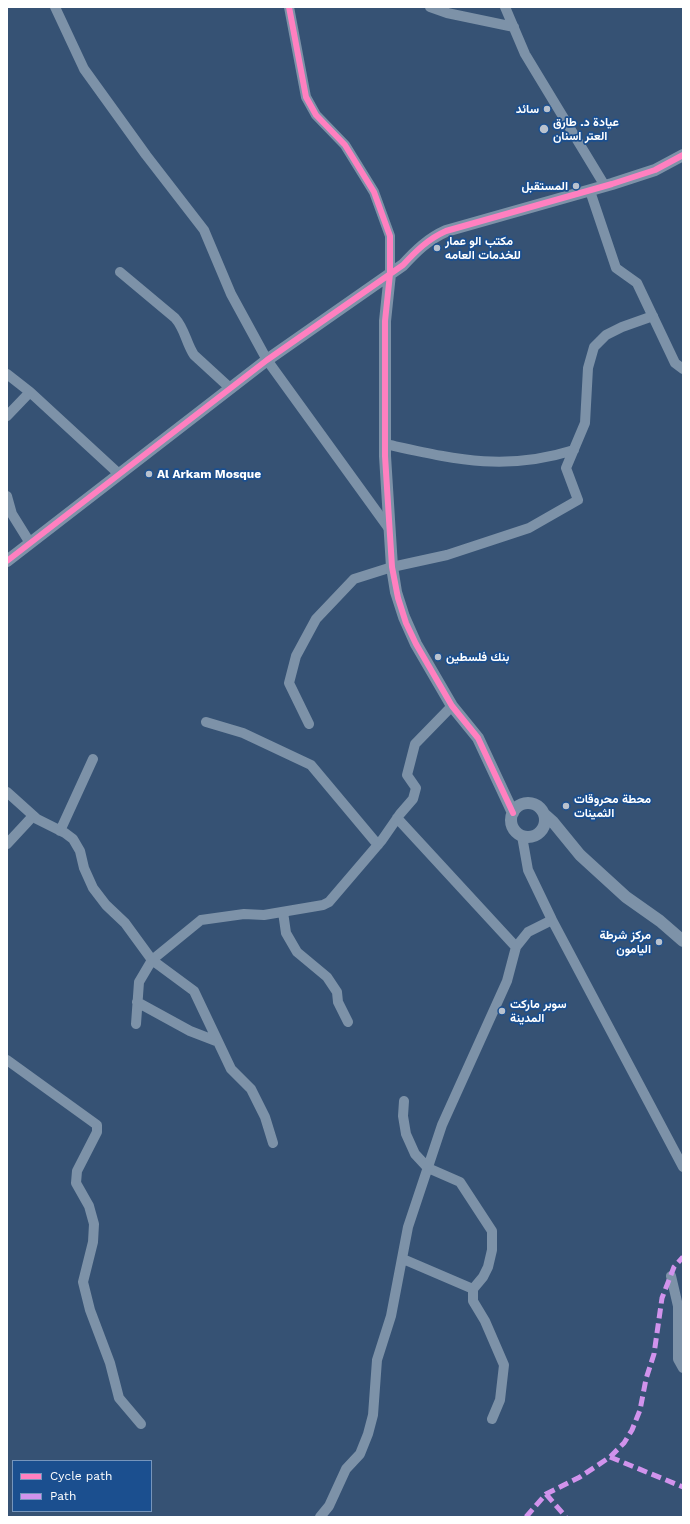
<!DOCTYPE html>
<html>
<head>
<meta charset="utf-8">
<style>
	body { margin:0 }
	#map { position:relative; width:690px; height:1524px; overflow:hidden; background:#365274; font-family:"Work Sans",sans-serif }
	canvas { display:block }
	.frame { position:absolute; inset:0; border:8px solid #fff; pointer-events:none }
	.legend { position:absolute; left:12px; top:1460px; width:140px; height:52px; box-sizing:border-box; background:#1b4f8f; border:1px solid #7695bc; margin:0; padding:5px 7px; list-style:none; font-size:12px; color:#fff }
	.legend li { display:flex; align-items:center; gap:8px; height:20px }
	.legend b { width:20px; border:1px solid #7695bc }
</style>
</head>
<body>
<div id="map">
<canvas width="690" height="1524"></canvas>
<div class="frame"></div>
<ul class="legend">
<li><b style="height:5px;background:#ff80c0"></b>Cycle path</li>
<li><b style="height:5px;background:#d193ec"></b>Path</li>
</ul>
</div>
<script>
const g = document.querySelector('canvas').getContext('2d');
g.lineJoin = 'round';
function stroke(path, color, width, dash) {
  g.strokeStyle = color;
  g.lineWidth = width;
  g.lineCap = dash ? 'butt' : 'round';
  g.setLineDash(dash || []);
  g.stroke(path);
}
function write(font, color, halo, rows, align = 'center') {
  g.font = font + ' "Work Sans",Vazirmatn,sans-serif';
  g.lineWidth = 3.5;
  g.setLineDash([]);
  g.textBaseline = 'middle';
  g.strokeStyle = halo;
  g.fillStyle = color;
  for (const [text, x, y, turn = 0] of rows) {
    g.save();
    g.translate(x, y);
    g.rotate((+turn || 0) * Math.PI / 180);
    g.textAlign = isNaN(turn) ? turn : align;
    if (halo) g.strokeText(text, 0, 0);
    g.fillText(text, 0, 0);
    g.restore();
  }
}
stroke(new Path2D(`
	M 55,7 L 84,69 L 146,155 L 204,230 L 231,294 L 267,360 L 390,530
	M 289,7 L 306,97 L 316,115 L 345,145 L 374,192 L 390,236 L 390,274
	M 430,7 L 447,13 L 514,27
	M 505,7 L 525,54 L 605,186
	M 590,191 L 616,268 L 637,283 L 675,363 L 683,369
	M 120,272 L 175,318 C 185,329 186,343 194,355 L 230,388
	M 7,374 L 30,392 L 119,474
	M 7,416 L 30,392
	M 385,444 C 454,459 504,472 574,450
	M 7,496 L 12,514 L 30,543
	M 206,722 L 243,733 L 311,765 L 378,845
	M 309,724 L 289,683 L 296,656 L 316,619 L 354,579 L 392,567 L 447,555 L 529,528 L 578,500 L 566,468 L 585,423 L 588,368 L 594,347 L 606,335 L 622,327 L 653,316
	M 7,792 L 37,819 L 65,833 L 73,839 L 80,851 L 84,868 L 93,888 L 106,905 L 125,923 L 152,960 L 139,982 L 136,1024
	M 397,818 L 516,947
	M 60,831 L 93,759
	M 522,836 L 528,870 L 552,920 L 683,1167
	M 7,844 L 33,816
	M 283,912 L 286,933 L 297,952 L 327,977 L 337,992 L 338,1002 L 348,1022
	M 137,1002 L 190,1031 L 216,1041
	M 7,1060 L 97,1125 L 97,1132 L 77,1171 L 76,1183 L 89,1206 L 94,1224 L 93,1242 L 83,1282 L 90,1310 L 110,1363 L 119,1398 L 141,1424
	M 404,1101 L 403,1116 L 406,1134 L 415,1154 L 428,1168 L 460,1182 L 492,1231 L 492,1250 L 488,1267 L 483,1277 L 473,1289 L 473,1301 L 485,1321 L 504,1365 L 500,1400 L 492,1419
	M 273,1143 L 265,1117 L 251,1089 L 231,1069 L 194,991 L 152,960 L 201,920 L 244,914 L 264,915 L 323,905 L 329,902 L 382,840 L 400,814 L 413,799 L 416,788 L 407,775 L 415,744 L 452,706
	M 403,1259 L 473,1289
	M 671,1276 L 678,1306 L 678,1359 L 683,1368
	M 320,1517 L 329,1506 L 346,1469 L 360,1454 L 368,1434 L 373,1415 L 377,1360 L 391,1316 L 408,1227 L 442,1125 L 507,981 L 516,947 L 528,932 L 552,920`), '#7d92a8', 10);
stroke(new Path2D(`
	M 390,274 L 385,321 L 385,456 L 392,567 L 396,592 L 404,617 L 416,644 L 452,706 L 478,738 L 513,813
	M 7,561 L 267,360 L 403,265 C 416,251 428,239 446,231 L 612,184 L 655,170 L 683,155
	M511 820a17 17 0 1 1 34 0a17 17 0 1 1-34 0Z
	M 544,814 L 553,822 L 580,855 L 626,897 L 660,921 L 683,941`), '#7d92a8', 12);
stroke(new Path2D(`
	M 610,1457 L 683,1487
	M 546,1494 L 566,1517
	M 526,1517 L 546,1494 L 580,1477 L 610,1457 L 624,1443 L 632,1430 L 640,1410 L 646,1379 L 654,1354 L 662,1298 L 674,1267 L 683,1257`), '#d193ec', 5, [10, 5]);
stroke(new Path2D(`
	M 289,7 L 306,97 L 316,115 L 345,145 L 374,192 L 390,236 L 390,274 L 385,321 L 385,456 L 392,567 L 398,598 L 406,623 L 416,644 L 452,706 L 478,738 L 513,813
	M 7,561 L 267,360 L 403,265 C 416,251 428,239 446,231 L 612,184 L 655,170 L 683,155`), '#ff80c0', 6);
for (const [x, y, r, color] of [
	[547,109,4,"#b9c2ce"],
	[544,129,5,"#b9c2ce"],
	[576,186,4,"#b9c2ce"],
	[437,248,4,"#b9c2ce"],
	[149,474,4,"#b9c2ce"],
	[438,657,4,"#b9c2ce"],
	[566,806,4,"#b9c2ce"],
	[659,942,4,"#b9c2ce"],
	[502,1011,4,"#b9c2ce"]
]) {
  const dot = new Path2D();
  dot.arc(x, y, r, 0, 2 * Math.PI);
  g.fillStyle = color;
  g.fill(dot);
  stroke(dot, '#1b4f8f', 1.5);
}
write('bold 12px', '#fff', '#1b4f8f', [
	["سائد",539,109,"right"],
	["عيادة د. طارق",553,122],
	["العتر اسنان",553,136],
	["المستقبل",568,186,"right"],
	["مكتب الو عمار",445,241],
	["للخدمات العامه",445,255],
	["Al Arkam Mosque",157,474],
	["بنك فلسطين",446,657],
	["محطة محروقات",574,799],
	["الثمينات",574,813],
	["مركز شرطة",651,935,"right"],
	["اليامون",651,949,"right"],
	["سوبر ماركت",510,1004],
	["المدينة",510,1018]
], 'left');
</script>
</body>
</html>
